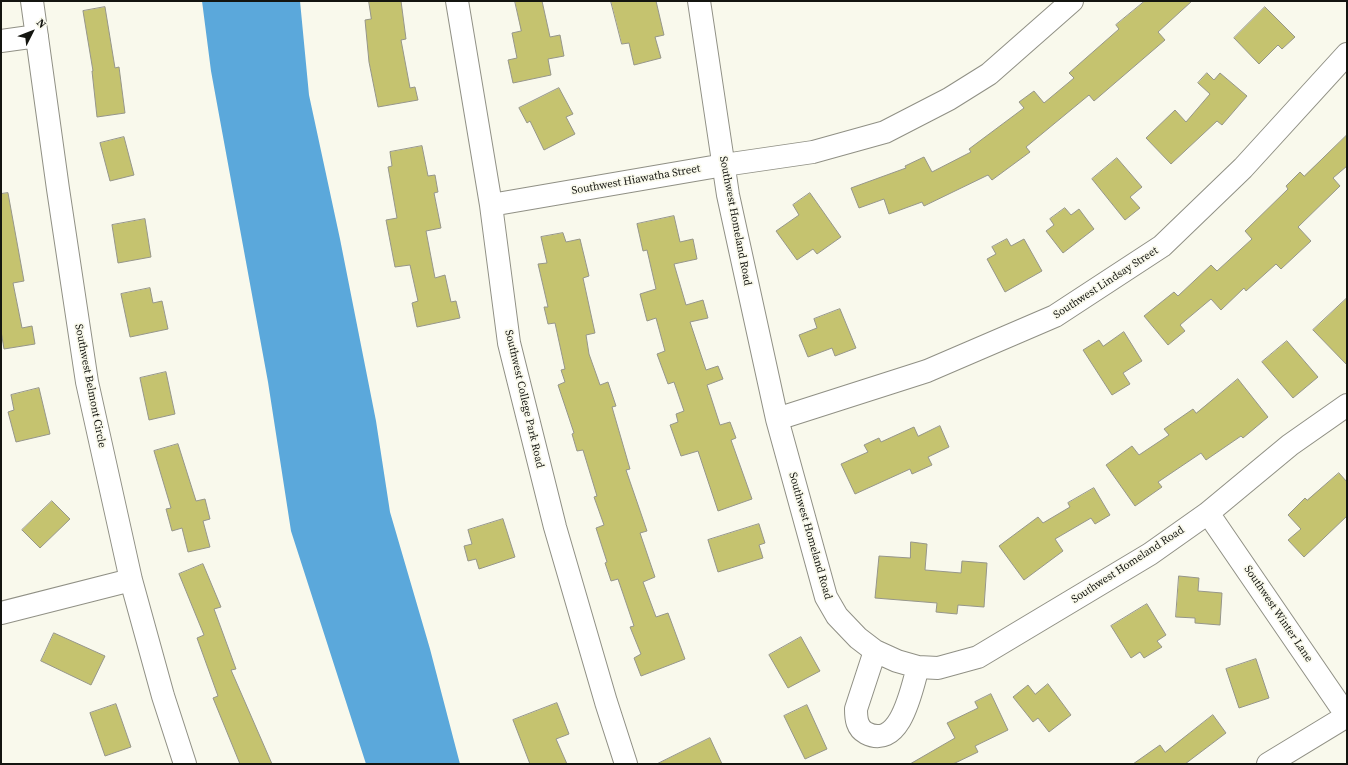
<!DOCTYPE html>
<html>
<head>
<meta charset="utf-8">
<style>
	body { margin:0 }
	#map { position:relative; width:1348px; height:765px; overflow:hidden; background:#f9f9ec; font-family:"Source Serif 4",serif }
	canvas { display:block }
	.frame { position:absolute; inset:0; border:2px solid #141510; pointer-events:none }
	.north { position:absolute; left:12px; top:12px; width:40px; height:40px; -webkit-text-stroke:3px #f9f9ec; paint-order:stroke; rotate:48deg; font-size:11px; font-weight:700; line-height:16px; text-align:center; color:#141510 }
	.north::after { content:''; display:block; margin:auto; width:14px; height:18px; background:#141510; clip-path:polygon(50% 0,100% 100%,50% 72%,0 100%) }
</style>
</head>
<body>
<div id="map">
<canvas width="1348" height="765"></canvas>
<div class="frame"></div>
<div class="north">N</div>
</div>
<script>
const g = document.querySelector('canvas').getContext('2d');
g.lineJoin = 'round';
function fillPath(path, color) {
  g.fillStyle = color;
  g.fill(path, 'evenodd');
}
function stroke(path, color, width, dash) {
  g.strokeStyle = color;
  g.lineWidth = width;
  g.lineCap = dash ? 'butt' : 'round';
  g.setLineDash(dash || []);
  g.stroke(path);
}
function write(font, color, halo, rows, align = 'center') {
  g.font = font + ' "Source Serif 4",serif';
  g.lineWidth = 3.5;
  g.setLineDash([]);
  g.textBaseline = 'middle';
  g.strokeStyle = halo;
  g.fillStyle = color;
  for (const [text, x, y, turn = 0] of rows) {
    g.save();
    g.translate(x, y);
    g.rotate((+turn || 0) * Math.PI / 180);
    g.textAlign = isNaN(turn) ? turn : align;
    if (halo) g.strokeText(text, 0, 0);
    g.fillText(text, 0, 0);
    g.restore();
  }
}
fillPath(new Path2D(`
	M 202,1 L 300,1 L 309,95 L 340,239 L 376,421 L 390,512 L 430,649 L 460,764 L 366,764 L 291,531 L 268,382 L 211,71 Z`), '#5ba8db');
const building = new Path2D(`
	M 369,1 L 401,1 L 406,39 L 401,40 L 410,88 L 415,87 L 418,100 L 378,107 L 369,62 L 365,20 L 371,19 Z
	M 515,1 L 542,1 L 550,37 L 560,35 L 564,56 L 548,59 L 551,75 L 513,83 L 508,60 L 517,58 L 512,33 L 521,31 Z
	M 611,1 L 656,1 L 664,35 L 655,37 L 661,58 L 634,65 L 629,43 L 622,44 Z
	M 1145,1 L 1192,1 L 1158,32 L 1165,40 L 1094,101 L 1089,95 L 1026,147 L 1030,152 L 992,180 L 988,175 L 924,206 L 922,202 L 889,214 L 884,199 L 859,208 L 851,188 L 906,168 L 905,166 L 924,157 L 932,172 L 971,152 L 969,149 L 1024,108 L 1019,102 L 1034,91 L 1044,103 L 1074,78 L 1069,73 L 1119,29 L 1116,25 Z
	M 105,7 L 115,68 L 119,67 L 125,113 L 97,117 L 92,71 L 93,71 L 83,11 Z
	M 1265,7 L 1295,37 L 1282,49 L 1278,45 L 1259,64 L 1234,38 Z
	M 1207,73 L 1214,80 L 1220,73 L 1247,96 L 1222,125 L 1217,121 L 1171,164 L 1146,138 L 1175,110 L 1186,122 L 1210,94 L 1198,83 Z
	M 559,88 L 573,114 L 566,117 L 575,134 L 544,150 L 530,121 L 527,123 L 519,108 Z
	M 1347,135 L 1347,166 L 1333,178 L 1340,186 L 1298,227 L 1311,241 L 1281,269 L 1276,264 L 1246,291 L 1244,288 L 1221,310 L 1211,299 L 1180,325 L 1185,331 L 1168,345 L 1144,316 L 1174,292 L 1178,296 L 1211,265 L 1217,271 L 1252,239 L 1245,231 L 1288,189 L 1286,186 L 1300,172 L 1304,176 Z
	M 124,137 L 134,175 L 110,181 L 100,143 Z
	M 422,146 L 428,176 L 435,175 L 438,192 L 434,193 L 441,228 L 426,231 L 435,278 L 445,275 L 451,302 L 456,301 L 460,318 L 417,327 L 412,303 L 418,301 L 410,265 L 395,267 L 386,220 L 397,218 L 388,167 L 392,166 L 390,152 Z
	M 1117,158 L 1142,187 L 1130,197 L 1140,208 L 1125,220 L 1092,179 Z
	M 8,193 L 24,281 L 13,283 L 22,328 L 32,326 L 35,344 L 4,349 L 1,331 L 1,194 Z
	M 810,193 L 841,237 L 817,254 L 813,249 L 797,260 L 776,231 L 799,215 L 793,205 Z
	M 1065,208 L 1071,215 L 1079,209 L 1094,229 L 1063,253 L 1046,231 L 1054,225 L 1050,219 Z
	M 674,216 L 680,242 L 693,239 L 697,259 L 674,264 L 686,305 L 703,300 L 708,318 L 690,322 L 706,370 L 718,366 L 723,379 L 707,385 L 720,425 L 730,422 L 736,438 L 731,440 L 752,499 L 718,511 L 698,451 L 681,456 L 670,425 L 678,422 L 676,414 L 684,411 L 674,382 L 668,384 L 657,354 L 665,351 L 656,318 L 647,321 L 640,294 L 656,289 L 647,250 L 643,251 L 637,224 Z
	M 145,219 L 151,257 L 118,263 L 112,225 Z
	M 563,233 L 566,242 L 580,239 L 589,276 L 583,278 L 595,333 L 586,335 L 589,354 L 600,385 L 608,382 L 616,406 L 612,407 L 630,469 L 626,470 L 647,531 L 640,533 L 655,577 L 643,582 L 656,617 L 668,613 L 685,659 L 641,676 L 634,658 L 641,654 L 630,627 L 634,626 L 618,579 L 611,581 L 605,563 L 607,562 L 596,528 L 604,525 L 594,497 L 597,496 L 583,450 L 577,451 L 572,434 L 574,433 L 558,385 L 565,382 L 561,370 L 565,369 L 555,323 L 548,324 L 544,307 L 548,307 L 538,264 L 547,263 L 541,237 Z
	M 1007,239 L 1011,246 L 1024,239 L 1042,271 L 1005,292 L 987,259 L 996,254 L 992,247 Z
	M 150,288 L 153,303 L 162,301 L 168,329 L 130,337 L 121,294 Z
	M 1347,298 L 1347,365 L 1313,330 Z
	M 840,309 L 856,348 L 835,356 L 832,348 L 808,357 L 799,335 L 817,328 L 814,319 Z
	M 1124,332 L 1142,361 L 1123,373 L 1130,384 L 1112,395 L 1083,350 L 1099,340 L 1103,346 Z
	M 1287,341 L 1318,377 L 1293,398 L 1262,362 Z
	M 166,372 L 175,414 L 149,420 L 140,378 Z
	M 1238,379 L 1268,417 L 1243,438 L 1241,436 L 1206,460 L 1201,453 L 1158,482 L 1162,487 L 1135,506 L 1106,465 L 1132,446 L 1139,455 L 1169,435 L 1164,429 L 1193,409 L 1196,413 Z
	M 39,388 L 50,434 L 16,442 L 8,412 L 14,410 L 11,395 Z
	M 940,426 L 949,447 L 928,457 L 932,465 L 912,474 L 910,469 L 855,494 L 841,464 L 868,452 L 864,445 L 879,438 L 881,442 L 914,427 L 918,436 Z
	M 178,444 L 196,501 L 205,499 L 210,519 L 203,521 L 210,547 L 188,552 L 182,528 L 172,531 L 166,509 L 171,508 L 154,451 Z
	M 1339,473 L 1347,482 L 1347,516 L 1304,557 L 1288,540 L 1301,529 L 1288,515 L 1305,498 L 1307,500 Z
	M 1094,488 L 1110,515 L 1095,524 L 1091,518 L 1055,539 L 1063,551 L 1024,580 L 999,546 L 1038,517 L 1043,523 L 1070,507 L 1068,503 Z
	M 52,501 L 70,519 L 40,548 L 22,530 Z
	M 503,519 L 515,557 L 479,569 L 476,559 L 468,561 L 464,546 L 472,544 L 468,530 Z
	M 759,524 L 765,543 L 759,545 L 763,558 L 718,572 L 708,540 Z
	M 911,542 L 927,544 L 925,570 L 961,573 L 962,561 L 987,563 L 984,607 L 958,605 L 957,614 L 936,612 L 937,603 L 875,598 L 879,556 L 910,558 Z
	M 203,564 L 221,607 L 214,609 L 236,669 L 231,670 L 272,764 L 240,764 L 213,698 L 218,696 L 197,638 L 204,635 L 179,574 Z
	M 1179,576 L 1199,578 L 1198,591 L 1222,593 L 1220,625 L 1195,623 L 1195,618 L 1176,617 Z
	M 1147,604 L 1166,635 L 1157,641 L 1162,647 L 1144,658 L 1140,652 L 1131,658 L 1111,626 Z
	M 54,633 L 105,656 L 91,685 L 41,661 Z
	M 801,637 L 820,671 L 788,688 L 769,655 Z
	M 1256,659 L 1269,698 L 1239,708 L 1226,669 Z
	M 1048,684 L 1071,715 L 1049,732 L 1038,718 L 1033,722 L 1013,697 L 1028,685 L 1035,694 Z
	M 991,694 L 1008,730 L 975,746 L 978,752 L 953,764 L 910,764 L 955,738 L 947,723 L 978,708 L 975,702 Z
	M 557,703 L 569,734 L 556,739 L 567,764 L 530,764 L 513,720 Z
	M 116,704 L 131,747 L 105,756 L 90,713 Z
	M 807,705 L 827,749 L 805,759 L 784,716 Z
	M 1213,715 L 1226,733 L 1185,764 L 1133,764 L 1160,745 L 1165,752 Z
	M 710,738 L 722,764 L 657,764 Z`);
fillPath(building, '#c5c36f');
stroke(building, '#96968a', 1);
const minor = new Path2D(`
	M 32,1 L 58,189 L 87,382 L 131,580 L 163,696 L 185,764
	M 457,1 L 491,205 L 509,343 L 555,527 L 606,702 L 626,764
	M 699,1 L 728,195 L 777,419 L 826,597 L 837,616 L 858,638 L 875,651 L 897,661 L 918,667 L 938,668 L 978,657 L 1150,554 L 1208,513 L 1290,445 L 1347,405
	M 1,41 L 37,36
	M 491,205 L 724,165 L 813,152 L 885,132 L 949,99 L 989,74 L 1072,1
	M 777,419 L 927,371 L 1055,316 L 1162,246 L 1243,168 L 1347,54
	M 1208,513 L 1347,716
	M 1,613 L 131,580
	M 875,651 L 856,709 C 856,719 857,728 866,733 C 901,751 912,687 918,667
	M 1268,764 L 1347,716`);
stroke(minor, '#909085', 24);
stroke(minor, '#fff', 22);
write('11px', '#141510', '#f9f9ec', [
	["Southwest Hiawatha Street",636,180,-10],
	["Southwest Homeland Road",735,221,79],
	["Southwest Lindsay Street",1106,283,-33],
	["Southwest Belmont Circle",90,386,79],
	["Southwest College Park Road",524,399,77],
	["Southwest Homeland Road",810,536,74],
	["Southwest Homeland Road",1128,565,-33],
	["Southwest Winter Lane",1278,614,56]
]);
</script>
</body>
</html>
